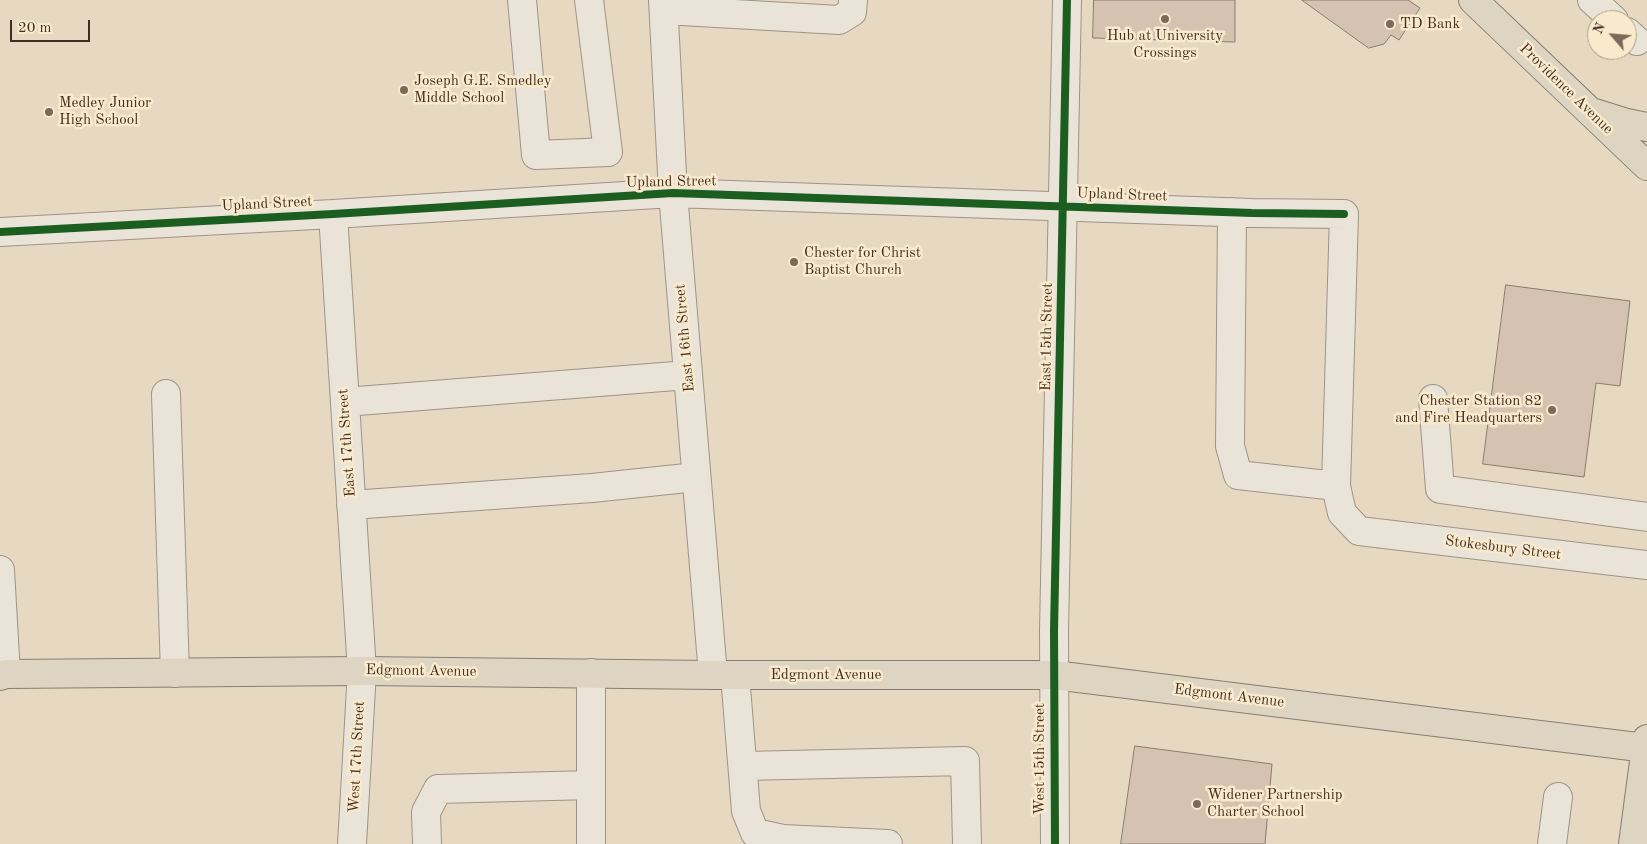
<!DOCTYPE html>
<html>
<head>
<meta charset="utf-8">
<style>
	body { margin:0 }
	#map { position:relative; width:1647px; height:844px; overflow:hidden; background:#e7d9c1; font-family:"Old Standard TT",serif }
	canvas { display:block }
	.north { position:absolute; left:1587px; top:10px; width:50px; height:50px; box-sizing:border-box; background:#f9eacd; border:1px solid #b09e89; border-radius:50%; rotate:297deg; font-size:14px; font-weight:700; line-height:20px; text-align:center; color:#432d23 }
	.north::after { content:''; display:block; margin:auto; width:18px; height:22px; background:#7c695a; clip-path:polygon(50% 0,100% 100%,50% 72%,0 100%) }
	.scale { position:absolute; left:10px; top:20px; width:80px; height:22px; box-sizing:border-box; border:2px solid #432d23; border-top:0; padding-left:6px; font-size:15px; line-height:18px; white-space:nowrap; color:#432d23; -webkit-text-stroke:4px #f9eacd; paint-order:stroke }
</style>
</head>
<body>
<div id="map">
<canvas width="1647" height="844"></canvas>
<div class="north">N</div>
<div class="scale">20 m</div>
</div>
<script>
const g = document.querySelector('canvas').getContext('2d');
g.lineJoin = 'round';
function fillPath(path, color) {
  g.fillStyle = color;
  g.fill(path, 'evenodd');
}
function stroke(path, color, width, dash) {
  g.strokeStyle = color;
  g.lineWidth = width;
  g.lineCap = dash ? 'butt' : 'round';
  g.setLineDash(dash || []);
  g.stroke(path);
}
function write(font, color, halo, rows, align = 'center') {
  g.font = font + ' "Old Standard TT",serif';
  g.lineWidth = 5;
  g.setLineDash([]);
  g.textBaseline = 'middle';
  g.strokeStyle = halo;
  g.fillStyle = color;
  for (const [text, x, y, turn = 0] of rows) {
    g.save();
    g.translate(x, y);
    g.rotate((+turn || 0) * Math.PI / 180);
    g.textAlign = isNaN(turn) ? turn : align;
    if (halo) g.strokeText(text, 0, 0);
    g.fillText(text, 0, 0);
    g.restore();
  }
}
const building = new Path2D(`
	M 1094,0 L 1235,0 L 1235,42 L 1093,38 Z
	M 1302,0 L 1408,0 L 1420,8 L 1399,40 L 1391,35 L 1384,44 L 1369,48 Z
	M 1506,285 L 1630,301 L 1620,386 L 1596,383 L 1584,477 L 1483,464 Z
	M 1135,746 L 1272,764 L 1265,844 L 1121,844 Z`);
fillPath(building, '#d5c2b1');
stroke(building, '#877d70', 1);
const minor = new Path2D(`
	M 522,0 L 536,155 L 608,152 L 589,0
	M 663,0 L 673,193 L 713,675
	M 1592,0 L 1614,20
	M 664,10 L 839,20 L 852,12 L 853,0
	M 1627,32 L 1637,41
	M 1232,212 L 1230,446 L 1238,475 L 1336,486
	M 333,214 L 362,671 L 352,844
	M 0,232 L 333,214 L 673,193 L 1252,213 L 1344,214 L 1336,486 L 1342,513 L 1359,531 L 1647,565
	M 166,394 L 175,673
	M 1433,399 L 1440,489 L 1647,517
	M 345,402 L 688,375
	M 351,505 L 592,488 L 696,477
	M 0,570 L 6,674
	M 735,675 L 746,811 L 755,833 L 783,839 L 888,844
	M 743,766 L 965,761 L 967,844
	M 427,844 L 426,812 L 438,789 L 591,785
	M 591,844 L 591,673
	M 1055,844 L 1054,630 L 1067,0
	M 1552,844 L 1558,797`);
const major = new Path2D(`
	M 1473,0 L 1647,166
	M 1595,113 L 1627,123 L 1647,127
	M 0,676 L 6,674 L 362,671 L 713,675 L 1054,675 L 1647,748
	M 1633,844 L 1647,739`);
stroke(minor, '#9e9485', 30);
stroke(major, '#877d70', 30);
stroke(minor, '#eae3d7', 28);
stroke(major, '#ded4c2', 28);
stroke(new Path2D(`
	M 0,232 L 333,214 L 673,193 L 1252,213 L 1344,214
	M 1055,844 L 1054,630 L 1067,0`), '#1b5e20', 8);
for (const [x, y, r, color] of [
	[1165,19,5,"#7c695a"],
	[1390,24,5,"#7c695a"],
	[404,90,5,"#7c695a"],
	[49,112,5,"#7c695a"],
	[794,262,5,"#7c695a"],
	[1552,410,5,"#7c695a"],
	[1197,804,5,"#7c695a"]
]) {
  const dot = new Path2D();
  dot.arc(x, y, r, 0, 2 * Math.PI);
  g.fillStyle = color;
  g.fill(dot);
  stroke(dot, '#f9eacd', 2);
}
write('15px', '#432d23', '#f9eacd', [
	["TD Bank",1400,24],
	["Hub at University",1165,36,"center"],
	["Crossings",1165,53,"center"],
	["Joseph G.E. Smedley",414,81],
	["Middle School",414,98],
	["Medley Junior",59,103],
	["High School",59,120],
	["Chester for Christ",804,253],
	["Baptist Church",804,270],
	["Chester Station 82",1542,401,"right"],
	["and Fire Headquarters",1542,418,"right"],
	["Widener Partnership",1207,795],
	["Charter School",1207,812]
], 'left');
write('15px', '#432d23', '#f9eacd', [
	["Providence Avenue",1566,89,44],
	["Upland Street",671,182,-1],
	["Upland Street",1122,195,2],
	["Upland Street",267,204,-3],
	["East 15th Street",1047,337,-89],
	["East 16th Street",685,338,-95],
	["East 17th Street",347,443,-94],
	["Stokesbury Street",1503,548,7],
	["Edgmont Avenue",421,671,1],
	["Edgmont Avenue",826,675],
	["Edgmont Avenue",1229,696,7],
	["West 17th Street",357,757,-87],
	["West 15th Street",1040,759,-90]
]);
</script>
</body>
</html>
